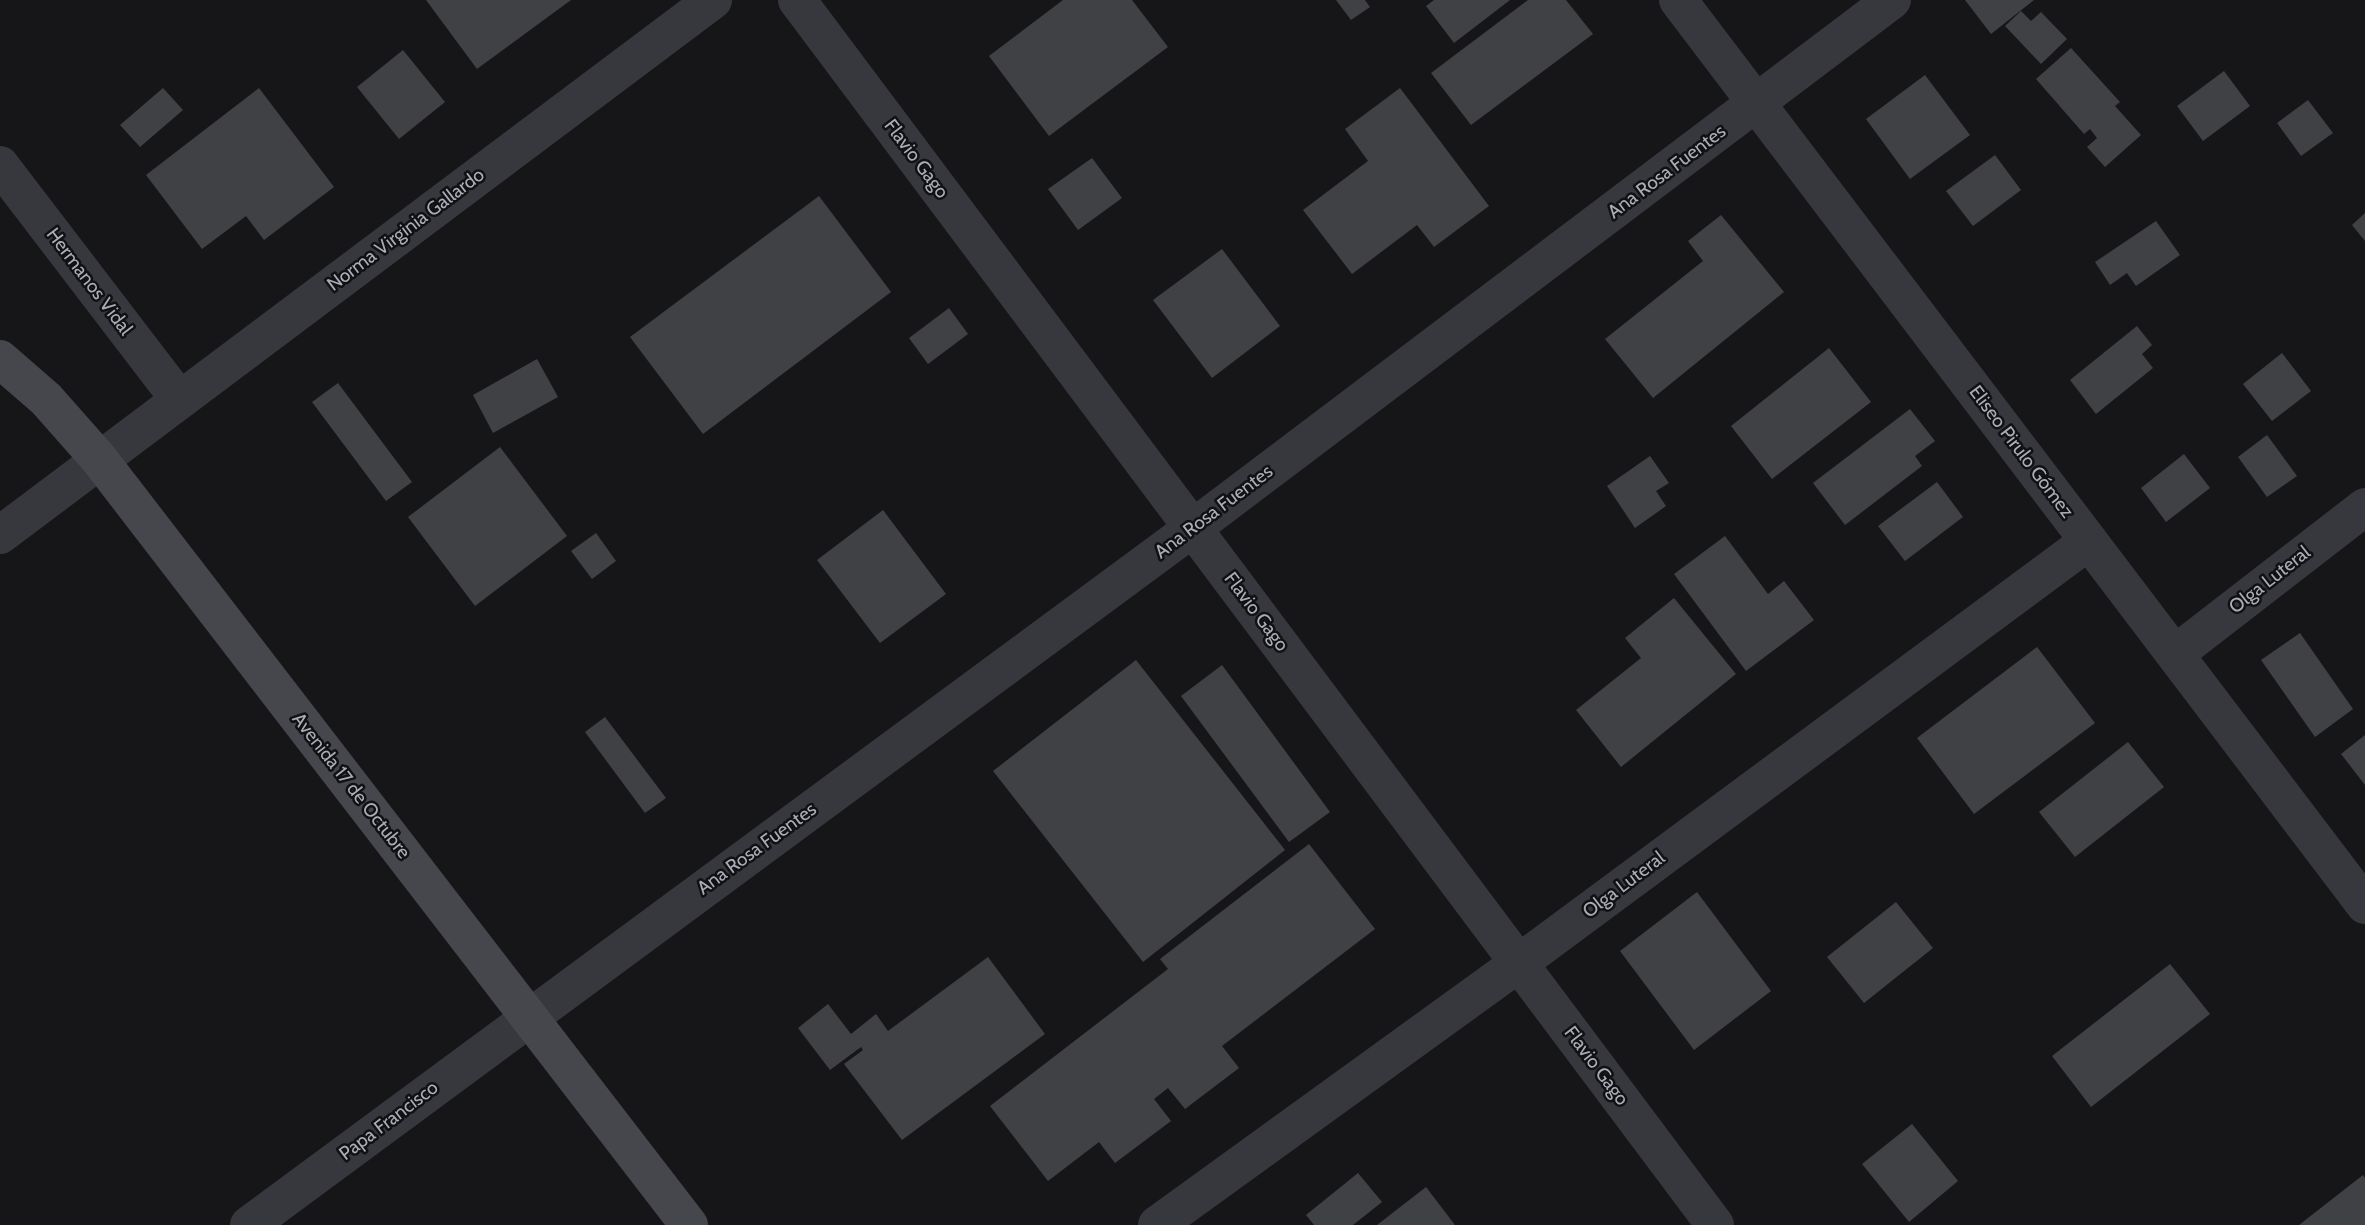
<!DOCTYPE html>
<html>
<head>
<meta charset="utf-8">
<style>
	body { margin:0 }
	canvas { display:block; background:#161618 }
</style>
</head>
<body>
<canvas width="2365" height="1225"></canvas>
<script>
const g = document.querySelector('canvas').getContext('2d');
g.lineJoin = 'round';
function fillPath(path, color) {
  g.fillStyle = color;
  g.fill(path, 'evenodd');
}
function stroke(path, color, width, dash) {
  g.strokeStyle = color;
  g.lineWidth = width;
  g.lineCap = dash ? 'butt' : 'round';
  g.setLineDash(dash || []);
  g.stroke(path);
}
function write(font, color, halo, rows, align = 'center') {
  g.font = font + ' Cabin,sans-serif';
  g.lineWidth = 5;
  g.setLineDash([]);
  g.textBaseline = 'middle';
  g.strokeStyle = halo;
  g.fillStyle = color;
  for (const [text, x, y, turn = 0] of rows) {
    g.save();
    g.translate(x, y);
    g.rotate((+turn || 0) * Math.PI / 180);
    g.textAlign = isNaN(turn) ? turn : align;
    if (halo) g.strokeText(text, 0, 0);
    g.fillText(text, 0, 0);
    g.restore();
  }
}
fillPath(new Path2D(`
	M 426,0 L 571,0 L 477,69 Z
	M 1063,0 L 1132,0 L 1168,47 L 1049,136 L 989,56 Z
	M 1336,0 L 1365,0 L 1370,7 L 1351,20 Z
	M 1434,0 L 1510,0 L 1454,43 L 1426,6 Z
	M 1528,0 L 1566,0 L 1593,34 L 1471,125 L 1431,73 Z
	M 1965,0 L 2034,0 L 1991,34 Z
	M 2021,11 L 2031,21 L 2041,12 L 2067,39 L 2041,64 L 2005,26 Z
	M 2071,48 L 2120,102 L 2115,106 L 2141,135 L 2105,167 L 2087,147 L 2097,138 L 2090,129 L 2084,134 L 2036,79 Z
	M 403,50 L 445,102 L 399,139 L 357,87 Z
	M 2224,71 L 2250,106 L 2203,141 L 2177,106 Z
	M 1925,75 L 1970,135 L 1910,179 L 1866,119 Z
	M 163,88 L 183,110 L 140,147 L 120,125 Z
	M 259,88 L 334,187 L 264,240 L 246,216 L 202,249 L 146,175 Z
	M 1400,88 L 1489,206 L 1434,247 L 1417,225 L 1352,274 L 1303,210 L 1368,161 L 1345,129 Z
	M 2308,100 L 2333,133 L 2301,156 L 2277,123 Z
	M 1995,155 L 2021,190 L 1973,226 L 1946,191 Z
	M 1092,158 L 1122,198 L 1078,230 L 1048,189 Z
	M 819,196 L 891,292 L 703,434 L 630,337 Z
	M 2365,213 L 2365,241 L 2352,225 Z
	M 1721,215 L 1784,292 L 1653,398 L 1605,339 L 1703,261 L 1688,241 Z
	M 2156,221 L 2180,255 L 2136,286 L 2127,273 L 2110,285 L 2095,262 Z
	M 1222,249 L 1280,326 L 1212,378 L 1153,300 Z
	M 949,308 L 968,334 L 928,364 L 909,338 Z
	M 2137,326 L 2152,345 L 2142,354 L 2153,368 L 2096,414 L 2070,380 Z
	M 1829,348 L 1871,402 L 1772,479 L 1731,426 Z
	M 2282,353 L 2311,391 L 2272,421 L 2243,384 Z
	M 537,359 L 558,397 L 493,433 L 473,395 Z
	M 338,383 L 412,482 L 386,501 L 312,402 Z
	M 1910,409 L 1935,441 L 1915,456 L 1922,466 L 1845,525 L 1813,483 Z
	M 2267,435 L 2297,476 L 2267,497 L 2238,457 Z
	M 500,447 L 567,536 L 475,606 L 408,517 Z
	M 2184,454 L 2210,488 L 2166,522 L 2141,488 Z
	M 1650,456 L 1669,483 L 1656,491 L 1666,506 L 1635,528 L 1607,486 Z
	M 1937,482 L 1963,517 L 1905,561 L 1878,526 Z
	M 883,510 L 946,594 L 880,643 L 817,560 Z
	M 596,533 L 616,561 L 592,579 L 571,551 Z
	M 1725,536 L 1768,594 L 1784,581 L 1814,620 L 1746,671 L 1674,574 Z
	M 1674,598 L 1736,674 L 1621,767 L 1576,710 L 1641,658 L 1625,638 Z
	M 2300,633 L 2353,709 L 2315,737 L 2261,660 Z
	M 2037,647 L 2095,723 L 1974,814 L 1917,738 Z
	M 1136,660 L 1285,850 L 1143,962 L 993,771 Z
	M 1222,665 L 1330,812 L 1289,842 L 1181,696 Z
	M 605,717 L 666,798 L 645,813 L 585,732 Z
	M 2365,735 L 2365,785 L 2341,754 Z
	M 2128,742 L 2164,787 L 2075,857 L 2039,812 Z
	M 1309,844 L 1375,929 L 1222,1046 L 1239,1068 L 1185,1109 L 1168,1088 L 1154,1099 L 1171,1121 L 1115,1163 L 1099,1142 L 1048,1181 L 990,1106 L 1168,969 L 1160,959 Z
	M 1697,892 L 1771,991 L 1694,1050 L 1620,951 Z
	M 1896,902 L 1933,948 L 1864,1003 L 1827,957 Z
	M 988,957 L 1045,1034 L 902,1140 L 844,1064 L 863,1050 L 861,1047 L 830,1070 L 798,1028 L 828,1004 L 851,1034 L 876,1014 L 888,1031 Z
	M 2170,964 L 2210,1014 L 2091,1107 L 2052,1056 Z
	M 1912,1124 L 1958,1181 L 1909,1222 L 1862,1164 Z
	M 1358,1173 L 1382,1202 L 1353,1225 L 1314,1225 L 1306,1215 Z
	M 2363,1175 L 2365,1178 L 2365,1225 L 2299,1225 Z
	M 1426,1187 L 1455,1225 L 1377,1225 Z`), '#404145');
stroke(new Path2D(`
	M 797,0 L 1715,1225
	M 1678,0 L 2365,905
	M 0,165 L 179,399
	M 0,535 L 713,0
	M 2175,654 L 2365,507
	M 249,1225 L 1193,528 L 1892,0
	M 1157,1225 L 1519,963 L 2089,541`), '#37383d', 38);
stroke(new Path2D(`
	M 0,359 L 46,399 L 99,459 L 689,1225`), '#45474d', 38);
write('19px', '#a8adb8', '#111113', [
	["Flavio Gago",916,159,53],
	["Ana Rosa Fuentes",1667,172,-37],
	["Norma Virginia Gallardo",406,230,-37],
	["Hermanos Vidal",89,282,53],
	["Eliseo Pirulo Gómez",2021,452,53],
	["Ana Rosa Fuentes",1214,512,-37],
	["Olga Luteral",2270,580,-38],
	["Flavio Gago",1256,612,53],
	["Avenida 17 de Octubre",351,786,52],
	["Ana Rosa Fuentes",757,849,-36],
	["Olga Luteral",1624,885,-37],
	["Flavio Gago",1596,1066,53],
	["Papa Francisco",389,1121,-37]
]);
</script>
</body>
</html>
